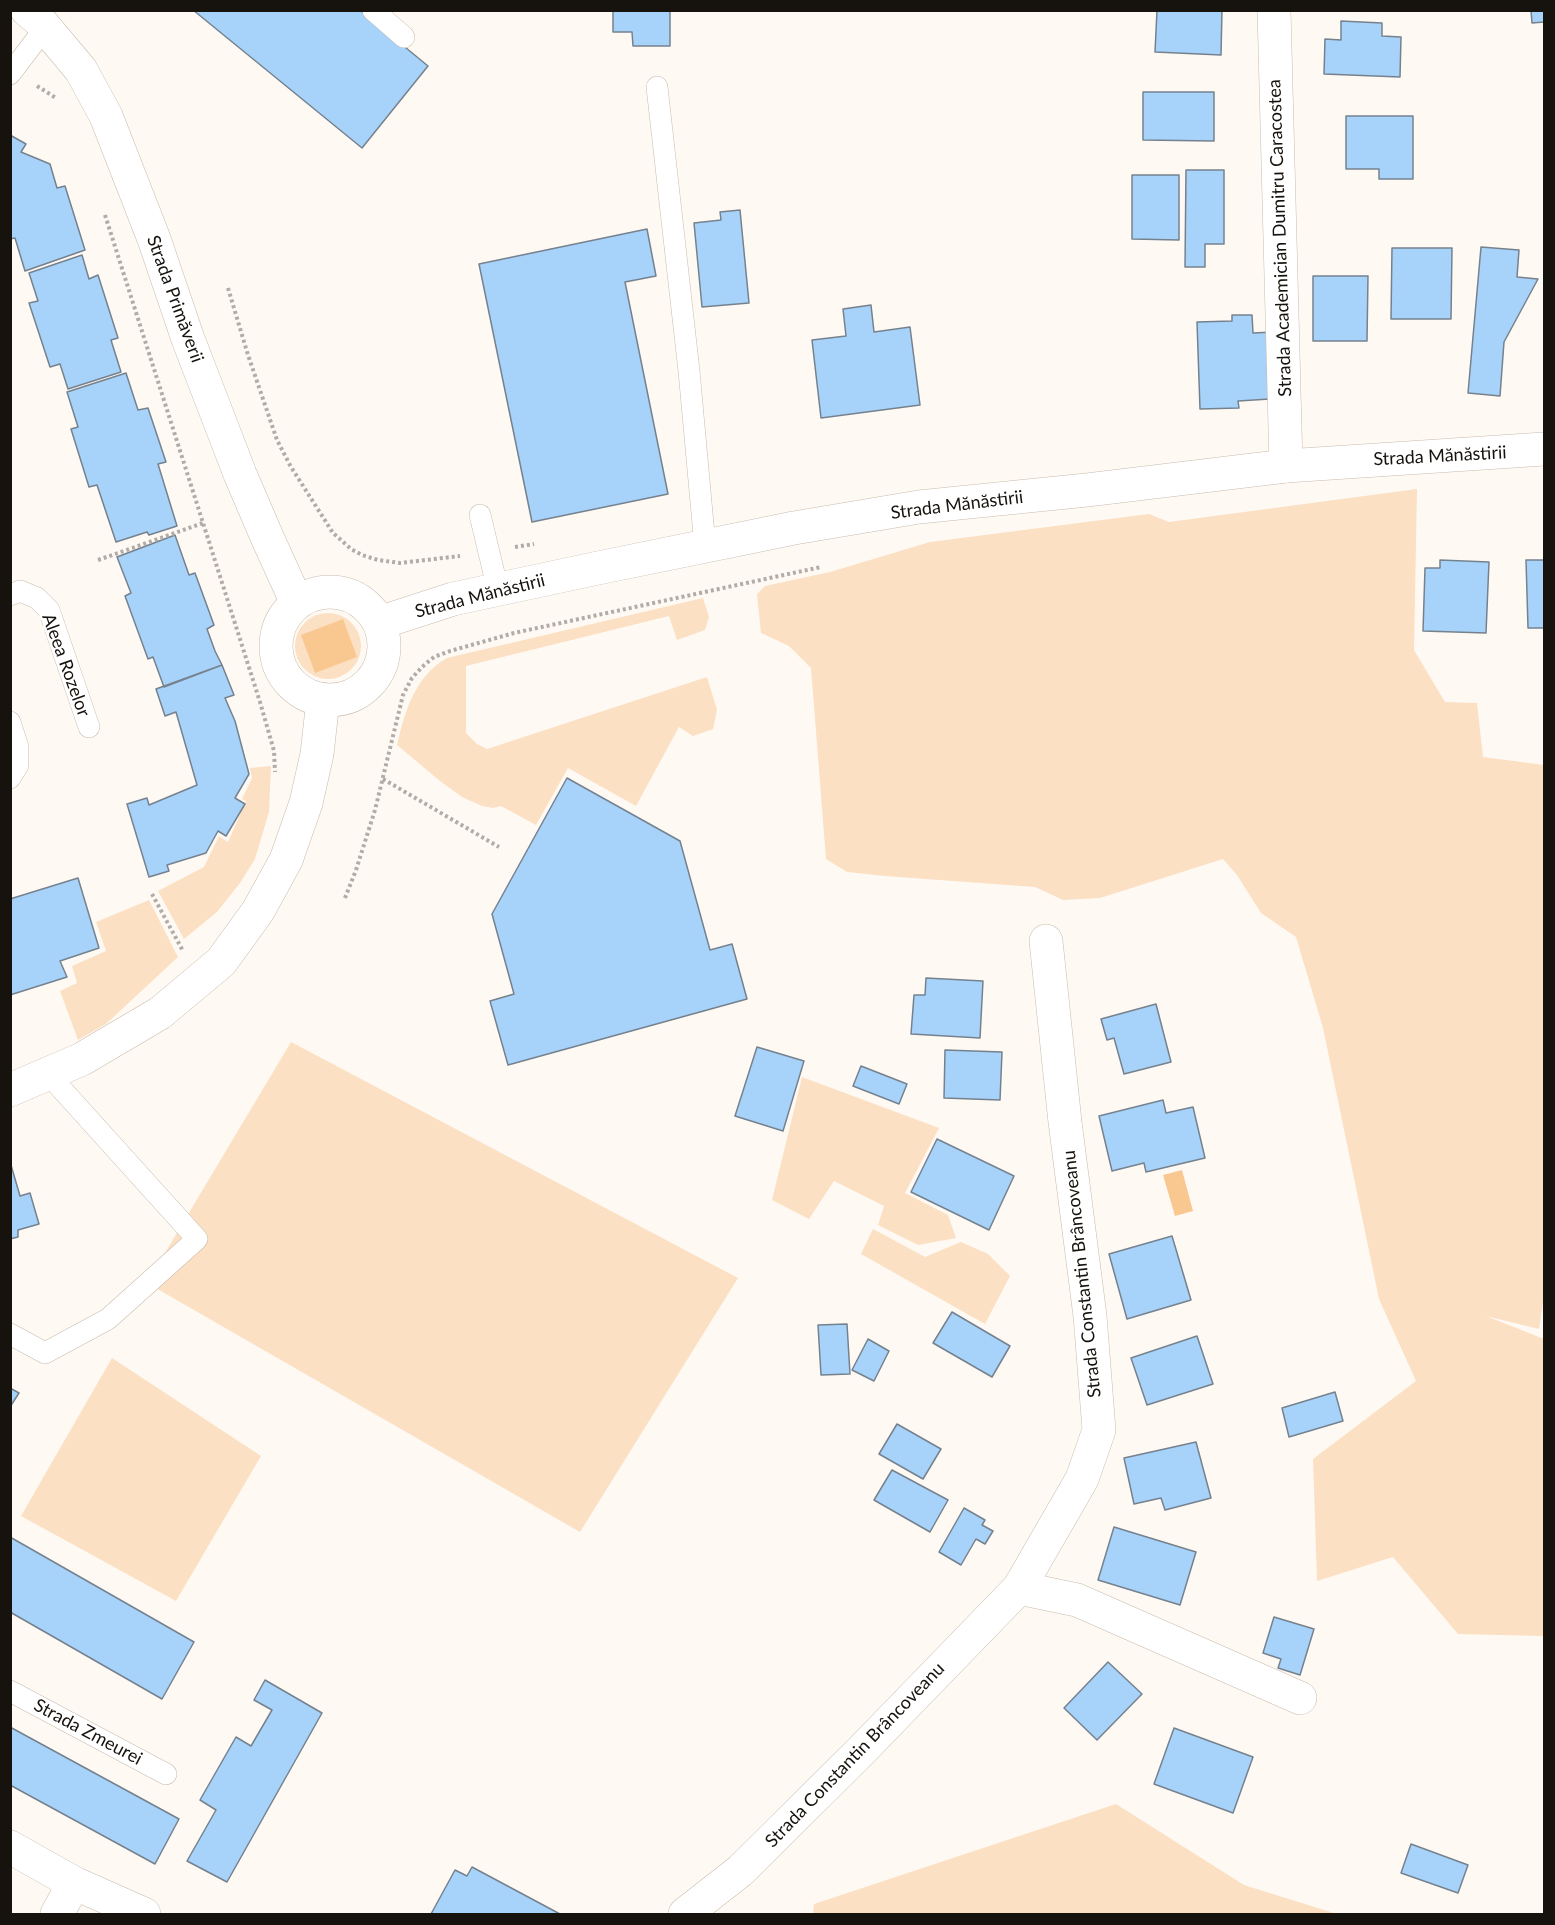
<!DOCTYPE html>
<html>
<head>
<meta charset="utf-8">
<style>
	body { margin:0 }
	#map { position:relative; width:1555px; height:1925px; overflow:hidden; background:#fff9f4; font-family:Lato,sans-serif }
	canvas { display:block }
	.frame { position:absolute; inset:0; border:12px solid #16120d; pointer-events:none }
</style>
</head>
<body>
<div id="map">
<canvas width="1555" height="1925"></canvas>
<div class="frame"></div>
</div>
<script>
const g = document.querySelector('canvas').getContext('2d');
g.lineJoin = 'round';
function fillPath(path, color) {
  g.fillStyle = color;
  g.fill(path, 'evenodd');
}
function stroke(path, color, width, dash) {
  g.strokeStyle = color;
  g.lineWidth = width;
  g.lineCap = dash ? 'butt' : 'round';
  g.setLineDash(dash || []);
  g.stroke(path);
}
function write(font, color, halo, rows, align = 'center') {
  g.font = font + ' Lato,sans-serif';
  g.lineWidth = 5;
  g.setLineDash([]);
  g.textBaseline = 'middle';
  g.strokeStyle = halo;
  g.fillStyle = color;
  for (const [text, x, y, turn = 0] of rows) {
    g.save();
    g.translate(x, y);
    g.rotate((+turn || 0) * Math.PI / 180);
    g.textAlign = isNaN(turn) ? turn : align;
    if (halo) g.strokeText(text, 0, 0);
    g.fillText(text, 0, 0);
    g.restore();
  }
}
fillPath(new Path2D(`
	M 1417,489 L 1414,650 L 1445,702 L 1477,703 L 1483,757 L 1544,765 L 1544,1295 L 1539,1329 L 1486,1316 L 1544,1339 L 1544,1636 L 1458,1634 L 1393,1557 L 1317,1581 L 1313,1459 L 1416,1381 L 1379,1299 L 1323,1028 L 1296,937 L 1261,913 L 1237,875 L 1223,859 L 1100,898 L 1063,900 L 1035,887 L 885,876 L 847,872 L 826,859 L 811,668 L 789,646 L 761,633 L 757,594 L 765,586 L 830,572 L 930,542 L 1149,514 L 1169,522 Z
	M 703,598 L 709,617 L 705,630 L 677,640 L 669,616 L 466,666 L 466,733 L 477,744 L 487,749 L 707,677 L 717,710 L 713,729 L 693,736 L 679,727 L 636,806 L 568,768 L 536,825 L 501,806 L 493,808 L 482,806 L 462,797 L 440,781 L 397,745 C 405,711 415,676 447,658 Z
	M295 646a33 33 0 1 1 66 0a33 33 0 1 1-66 0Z
	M 271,766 L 269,812 L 255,859 L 240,883 L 217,912 L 184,939 L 158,891 L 204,867 L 219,836 L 228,842 L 246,801 L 242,799 L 252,778 L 250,768 Z
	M 149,900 L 178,957 L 106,1024 L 78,1040 L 60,991 L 77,983 L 72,966 L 106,951 L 96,922 Z
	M 291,1042 L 738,1278 L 580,1532 L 147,1283 Z
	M 802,1077 L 939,1128 L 905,1193 L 948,1215 L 956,1238 L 918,1245 L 878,1225 L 884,1206 L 834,1181 L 809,1219 L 772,1200 Z
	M 873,1229 L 925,1257 L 961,1242 L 988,1254 L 1010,1276 L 985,1324 L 861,1254 Z
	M 112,1358 L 261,1456 L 176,1601 L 21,1516 Z
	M 1116,1804 L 1244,1885 L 1337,1914 L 813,1914 L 814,1904 Z`), '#fbe0c3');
fillPath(new Path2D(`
	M 343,619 L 357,657 L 315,673 L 301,635 Z
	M 1182,1170 L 1193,1211 L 1175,1216 L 1163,1175 Z`), '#f9c891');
const building = new Path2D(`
	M 193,10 L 360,10 L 428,66 L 362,148 Z
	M 613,10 L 670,10 L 670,46 L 633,46 L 632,32 L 613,32 Z
	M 1157,10 L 1222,10 L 1221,55 L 1155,52 Z
	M 1531,10 L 1544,10 L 1544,22 L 1532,23 Z
	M 1341,21 L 1382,23 L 1382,36 L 1401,37 L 1400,77 L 1324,74 L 1325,39 L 1341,40 Z
	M 1143,92 L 1214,92 L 1214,141 L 1143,140 Z
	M 1346,116 L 1413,116 L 1413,179 L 1379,179 L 1379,169 L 1346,169 Z
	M 10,135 L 26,144 L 21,152 L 50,164 L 57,188 L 65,186 L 85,250 L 25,271 L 15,238 L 10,239 Z
	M 1186,170 L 1224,170 L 1224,244 L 1205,244 L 1205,267 L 1185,267 Z
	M 1132,175 L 1179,175 L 1179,240 L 1132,239 Z
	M 740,210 L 749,303 L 702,307 L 694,223 L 721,220 L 720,212 Z
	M 647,229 L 656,276 L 625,282 L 668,494 L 532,522 L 479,264 Z
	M 1481,247 L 1519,250 L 1517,277 L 1538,279 L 1504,342 L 1500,396 L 1468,393 Z
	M 1392,248 L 1452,248 L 1451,319 L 1391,319 Z
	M 82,255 L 89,279 L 98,275 L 118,338 L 111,340 L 121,372 L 68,389 L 60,364 L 50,367 L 29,303 L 38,301 L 29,273 Z
	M 1313,276 L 1368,276 L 1367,341 L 1313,341 Z
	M 871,305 L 874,332 L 910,327 L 920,405 L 821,418 L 812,340 L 846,336 L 843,309 Z
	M 1232,315 L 1252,315 L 1253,333 L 1273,332 L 1270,399 L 1238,401 L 1239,408 L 1200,409 L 1197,322 L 1232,321 Z
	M 126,373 L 138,410 L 148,408 L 166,462 L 158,464 L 177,526 L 149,535 L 147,532 L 116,542 L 97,485 L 89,487 L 71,429 L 78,427 L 67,392 Z
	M 175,535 L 189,575 L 195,573 L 214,625 L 207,629 L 215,651 L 222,665 L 164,687 L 153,657 L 148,659 L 125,596 L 131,593 L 117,557 Z
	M 1440,560 L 1489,562 L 1486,633 L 1423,631 L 1425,568 L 1440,568 Z
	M 1526,560 L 1544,560 L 1544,628 L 1528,628 Z
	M 222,665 L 234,695 L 225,698 L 235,721 L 249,774 L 235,798 L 245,804 L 226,836 L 218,831 L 206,853 L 167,865 L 169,871 L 149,877 L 127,804 L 147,798 L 149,805 L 197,785 L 176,712 L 165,716 L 156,689 Z
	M 567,778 L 680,841 L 710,950 L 732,944 L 747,999 L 508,1065 L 490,1001 L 514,994 L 492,914 Z
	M 78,878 L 99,948 L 60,961 L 67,977 L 10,995 L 10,899 Z
	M 926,978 L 983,981 L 980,1038 L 911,1034 L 914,995 L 925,995 Z
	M 1156,1004 L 1171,1062 L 1124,1074 L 1114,1038 L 1107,1040 L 1101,1019 Z
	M 757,1047 L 804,1061 L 783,1131 L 735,1116 Z
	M 945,1050 L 1002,1052 L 1000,1100 L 944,1098 Z
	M 861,1066 L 907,1084 L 899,1104 L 853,1086 Z
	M 1163,1100 L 1166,1113 L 1193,1107 L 1205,1158 L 1146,1172 L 1144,1163 L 1112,1171 L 1099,1116 Z
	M 937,1139 L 1014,1176 L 989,1230 L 911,1192 Z
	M 11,1165 L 20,1196 L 30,1193 L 39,1224 L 18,1230 L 18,1237 L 10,1239 Z
	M 1172,1236 L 1191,1300 L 1127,1319 L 1109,1254 Z
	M 952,1312 L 1010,1346 L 992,1377 L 933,1343 Z
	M 847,1324 L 850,1374 L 821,1375 L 818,1325 Z
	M 1197,1336 L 1213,1384 L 1147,1405 L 1131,1358 Z
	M 868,1339 L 889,1351 L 874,1381 L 852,1370 Z
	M 10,1388 L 19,1393 L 10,1407 Z
	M 1335,1392 L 1343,1421 L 1289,1437 L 1282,1408 Z
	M 897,1424 L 941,1449 L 923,1479 L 879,1454 Z
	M 1196,1442 L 1211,1498 L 1165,1510 L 1161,1498 L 1134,1504 L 1124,1458 Z
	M 892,1470 L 948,1500 L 930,1532 L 874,1500 Z
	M 964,1508 L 985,1520 L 982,1525 L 993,1531 L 985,1544 L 976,1539 L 961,1565 L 939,1552 Z
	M 1114,1527 L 1196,1552 L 1180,1605 L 1098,1580 Z
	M 10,1537 L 194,1642 L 162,1699 L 10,1612 Z
	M 1274,1617 L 1314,1629 L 1300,1675 L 1278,1668 L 1281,1659 L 1263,1653 Z
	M 1108,1662 L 1142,1694 L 1097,1740 L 1064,1708 Z
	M 265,1680 L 322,1713 L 227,1882 L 187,1861 L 216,1810 L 200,1800 L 236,1737 L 251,1746 L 272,1710 L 254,1700 Z
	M 10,1727 L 179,1819 L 155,1864 L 10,1785 Z
	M 1174,1728 L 1253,1757 L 1233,1813 L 1154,1784 Z
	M 1411,1844 L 1468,1865 L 1458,1893 L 1401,1873 Z
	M 472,1867 L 560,1914 L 431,1914 L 455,1870 L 467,1876 Z`);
fillPath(building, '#a7d2f9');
stroke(building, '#75828e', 1.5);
const service = new Path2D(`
	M 373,10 L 404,37
	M 10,74 L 45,28
	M 657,87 L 689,371 L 705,546
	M 480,515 L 498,590
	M 10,595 L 20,591 L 37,598 L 49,610 L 89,727
	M 10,722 L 18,747 L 18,765 L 10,778
	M 10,1334 L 45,1353 L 108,1319 L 197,1239 L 48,1074
	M 10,1691 L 166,1774`);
const minor = new Path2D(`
	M 1274,10 L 1286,466
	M 1019,1588 L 1077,1600 L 1300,1698
	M 10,1847 L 74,1883 L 144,1914
	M 57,1914 L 74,1883
	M 685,1914 L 740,1871 L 861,1751 L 1019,1588 L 1082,1479 L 1099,1430 L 1090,1316 L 1065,1122 L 1046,941`);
const tertiary = new Path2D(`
	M 27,10 L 39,20 L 81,70 L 106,116 L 154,239 L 188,339 L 240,474 L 267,537 L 297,603
	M276 646a54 54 0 1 1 108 0a54 54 0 1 1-108 0Z
	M 379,623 L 453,599 L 598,568 L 794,528 L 919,507 L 1087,490 L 1286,466 L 1544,449
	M 10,1090 L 82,1059 L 160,1013 L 221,962 L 258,911 L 286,860 L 306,803 L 317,754 L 323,700`);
stroke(service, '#c8bbad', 22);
stroke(minor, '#c8bbad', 34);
stroke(tertiary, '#c8bbad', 34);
stroke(new Path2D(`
	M 37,86 L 56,98
	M 105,215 L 260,702 L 274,751 L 275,772
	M 228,288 L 248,355 L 277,440 L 291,467 L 333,533 L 351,549 L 362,555 L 378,560 L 400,563 L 460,556
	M 515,547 L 534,544
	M 98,560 L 203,523
	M 383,779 L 499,847
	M 152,894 L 183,951
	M 345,898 L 356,870 L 375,810 L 403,695 L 412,678 L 422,667 L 434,657 L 450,651 L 514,633 L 821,567`), '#b1aca7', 4, [3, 3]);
stroke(service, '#fff', 21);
stroke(minor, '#fff', 33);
stroke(tertiary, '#fff', 33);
write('18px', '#16120d', '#fff', [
	["Strada Academician Dumitru Caracostea",1280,238,-92],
	["Strada Primăverii",175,299,70],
	["Strada Mănăstirii",1440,456,-3],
	["Strada Mănăstirii",957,505,-7],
	["Strada Mănăstirii",480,596,-14],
	["Aleea Rozelor",66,665,70],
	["Strada Constantin Brâncoveanu",1082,1274,-96],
	["Strada Zmeurei",88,1732,28],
	["Strada Constantin Brâncoveanu",855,1755,-46]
]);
</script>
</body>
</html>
